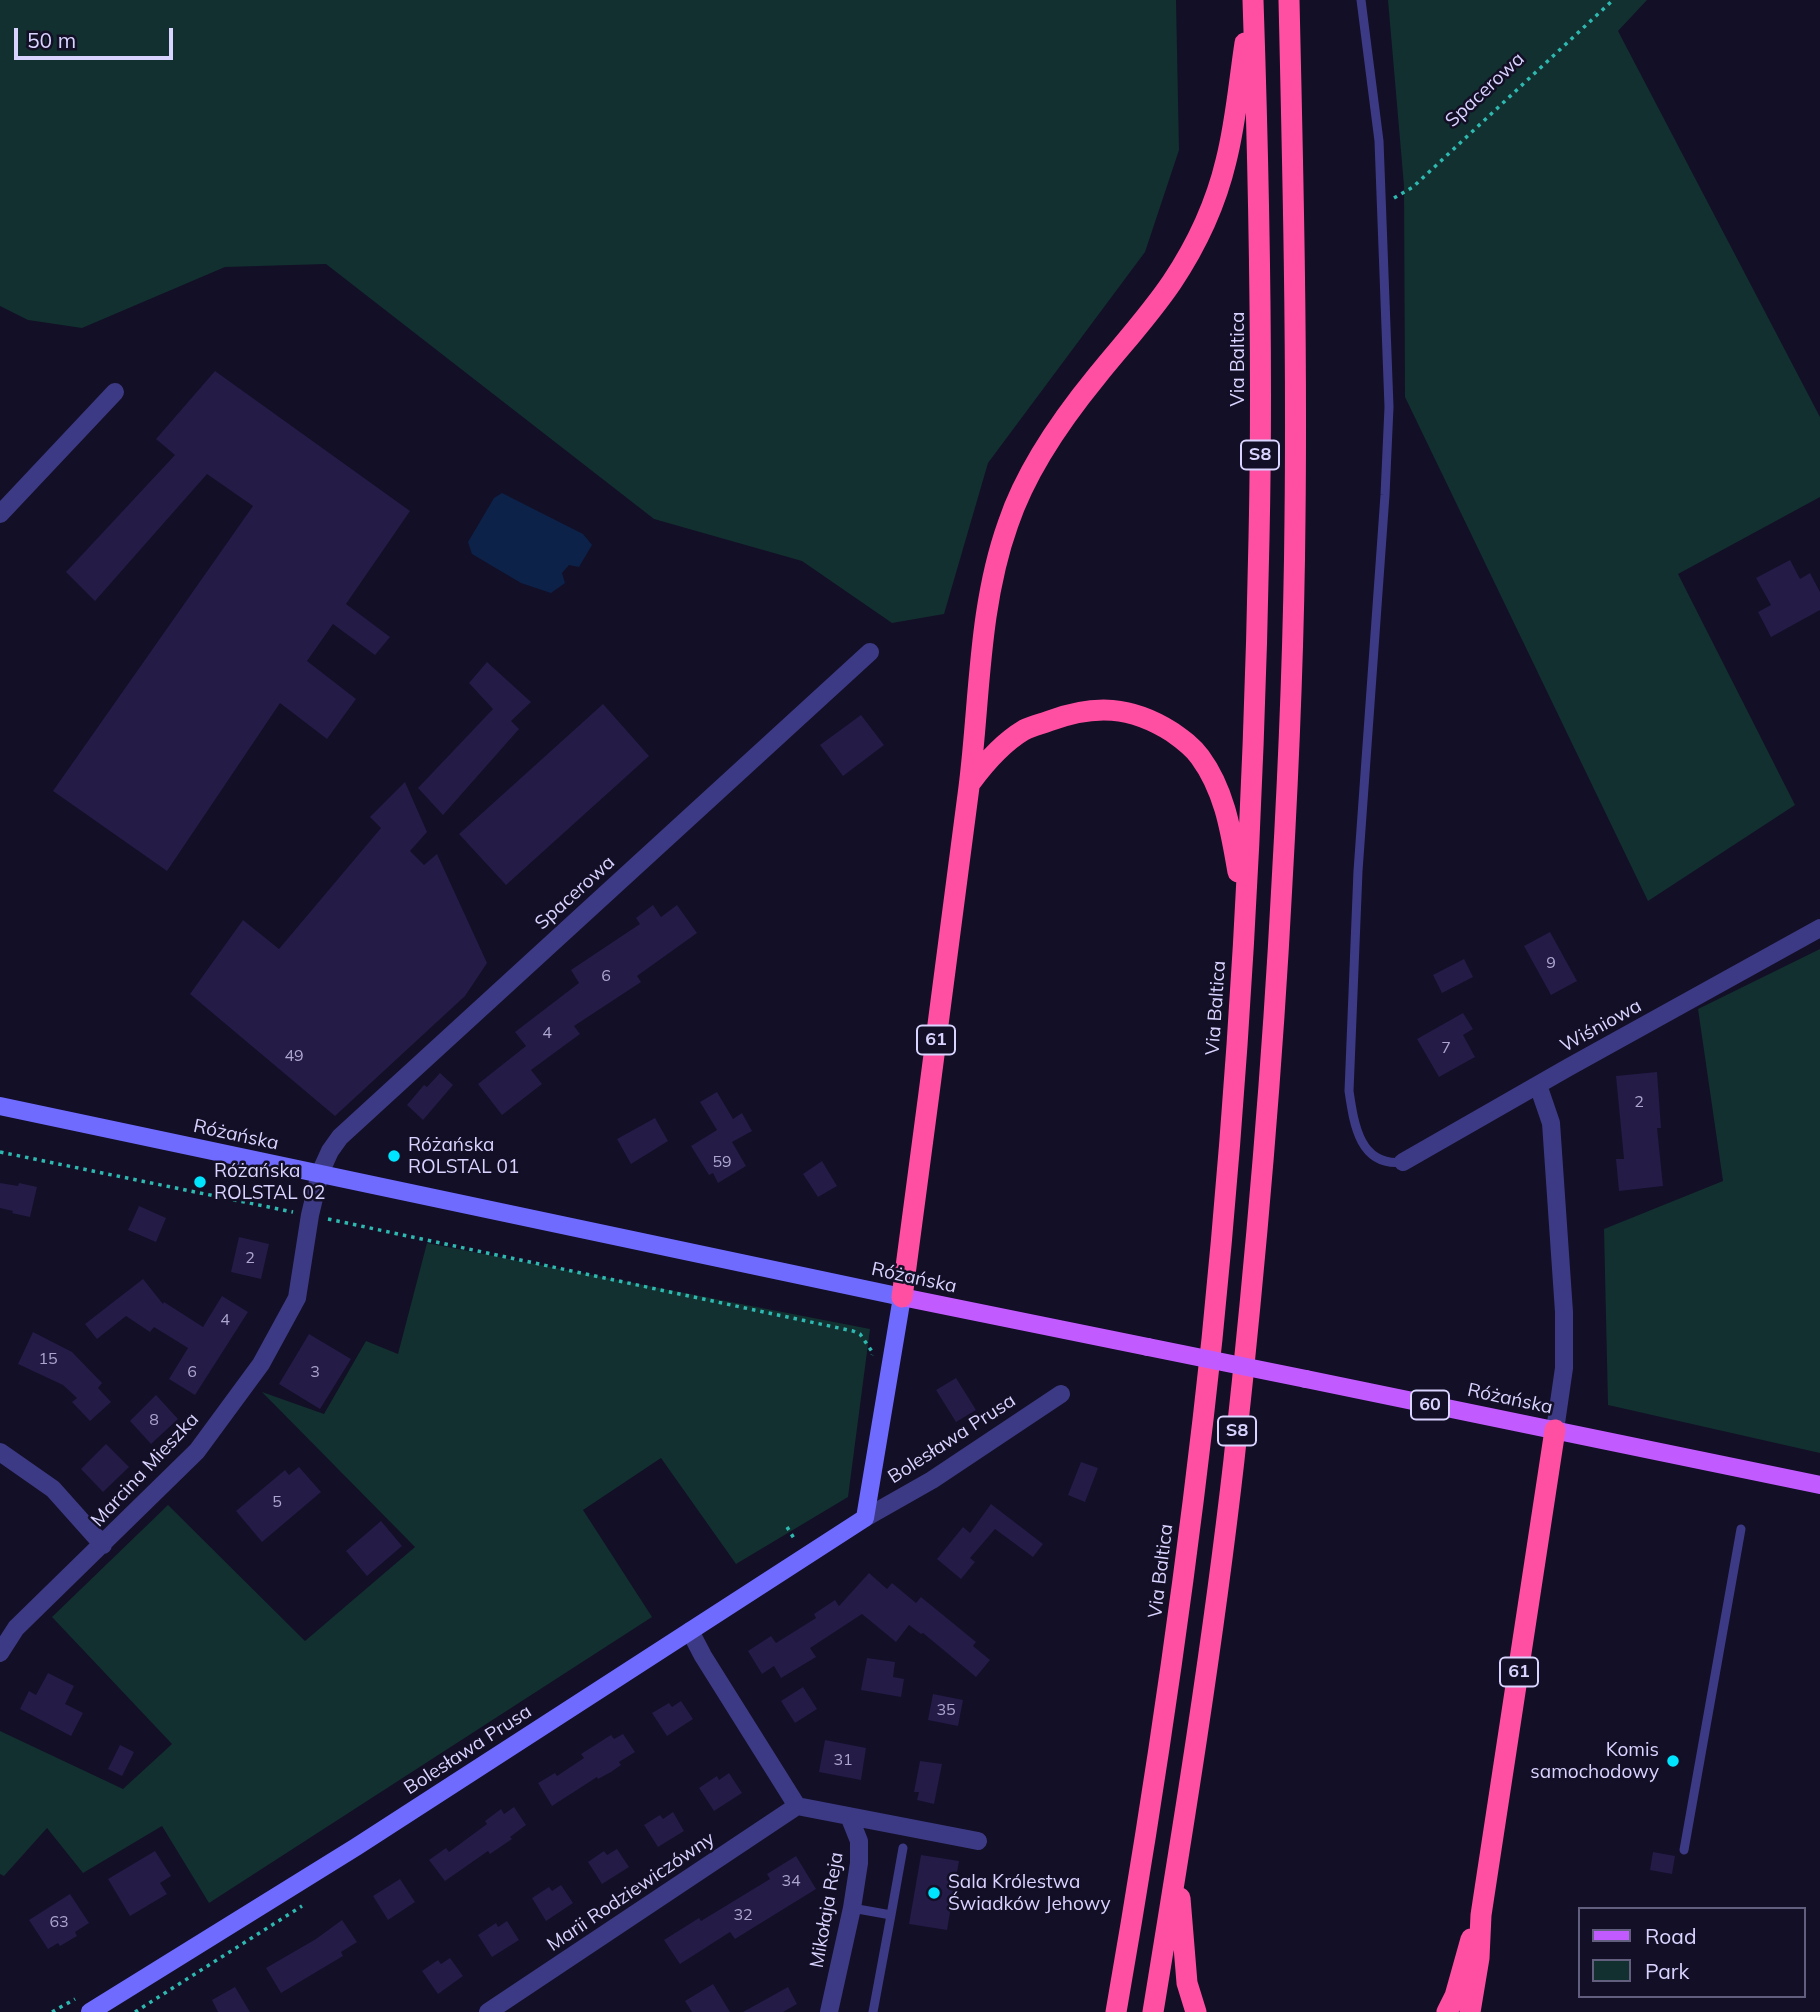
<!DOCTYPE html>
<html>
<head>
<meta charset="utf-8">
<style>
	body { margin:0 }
	#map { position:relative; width:1820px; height:2012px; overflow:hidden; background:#130f26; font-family:Mulish,sans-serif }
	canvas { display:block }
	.legend { position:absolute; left:1578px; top:1907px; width:228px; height:91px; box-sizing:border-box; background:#130f26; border:2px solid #625e7d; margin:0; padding:9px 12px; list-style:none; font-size:21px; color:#d9d4ff }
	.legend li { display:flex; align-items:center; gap:14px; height:35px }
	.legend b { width:35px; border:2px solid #625e7d }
	.scale { position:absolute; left:14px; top:28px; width:159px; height:32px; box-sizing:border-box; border:4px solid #d9d4ff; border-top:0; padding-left:9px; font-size:21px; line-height:24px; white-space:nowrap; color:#d9d4ff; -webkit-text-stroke:5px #130f26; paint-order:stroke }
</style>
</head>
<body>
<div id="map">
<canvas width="1820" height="2012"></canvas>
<ul class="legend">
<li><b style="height:9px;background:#c25bff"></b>Road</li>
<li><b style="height:19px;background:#12302f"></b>Park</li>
</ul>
<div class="scale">50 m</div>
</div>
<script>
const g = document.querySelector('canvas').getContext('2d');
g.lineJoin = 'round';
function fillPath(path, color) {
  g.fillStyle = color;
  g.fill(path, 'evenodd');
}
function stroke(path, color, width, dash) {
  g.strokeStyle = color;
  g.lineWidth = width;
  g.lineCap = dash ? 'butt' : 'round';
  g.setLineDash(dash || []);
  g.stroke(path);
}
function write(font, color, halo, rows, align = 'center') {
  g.font = font + ' Mulish,sans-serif';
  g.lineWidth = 5;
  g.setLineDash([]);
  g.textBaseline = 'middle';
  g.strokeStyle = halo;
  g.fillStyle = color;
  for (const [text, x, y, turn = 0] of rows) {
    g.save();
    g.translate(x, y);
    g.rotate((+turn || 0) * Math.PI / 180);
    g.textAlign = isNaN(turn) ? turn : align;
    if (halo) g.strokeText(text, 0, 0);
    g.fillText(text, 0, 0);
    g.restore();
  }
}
fillPath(new Path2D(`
	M 0,0 L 1176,0 L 1179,150 L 1145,252 L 988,463 L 944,614 L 892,623 L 802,561 L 654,519 L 326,264 L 225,267 L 82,328 L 28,320 L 0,306 Z
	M 1388,0 L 1647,0 L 1618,31 L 1820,417 L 1820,497 L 1678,574 L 1795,805 L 1648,901 L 1405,397 L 1404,186 Z
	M 1820,949 L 1820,1453 L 1608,1405 L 1604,1229 L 1723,1181 L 1698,1009 Z
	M 427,1243 L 870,1329 L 848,1497 L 736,1564 L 661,1458 L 583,1510 L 652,1617 L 209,1903 L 162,1826 L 83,1873 L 47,1828 L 4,1876 L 0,1874 L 0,1731 L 123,1789 L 172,1744 L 52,1617 L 168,1505 L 305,1641 L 415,1547 L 262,1392 L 324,1414 L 366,1341 L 398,1354 Z`), '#12302f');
fillPath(new Path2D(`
	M 502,493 L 583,534 L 592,545 L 579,567 L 569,565 L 562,573 L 565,583 L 551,593 L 521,583 L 472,554 L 468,542 L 494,498 Z`), '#0c2248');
fillPath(new Path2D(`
	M 215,371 L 410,511 L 346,604 L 390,637 L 375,655 L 333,624 L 307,661 L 356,699 L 327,739 L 280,703 L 167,871 L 53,791 L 253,506 L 207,474 L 95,601 L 66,572 L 175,455 L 156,439 Z
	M 1790,560 L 1800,579 L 1810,573 L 1820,592 L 1820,610 L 1771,637 L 1758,612 L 1771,605 L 1756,578 Z
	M 487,662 L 531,702 L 511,721 L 519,729 L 443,815 L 418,788 L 493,709 L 469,683 Z
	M 603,704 L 649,756 L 506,885 L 459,834 Z
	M 861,715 L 884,745 L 843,776 L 820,745 Z
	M 405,782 L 427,832 L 410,851 L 424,865 L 437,854 L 487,963 L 465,996 L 335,1116 L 190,994 L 243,920 L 279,949 L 381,828 L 370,817 Z
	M 653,905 L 661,917 L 677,905 L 697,933 L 637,976 L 641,982 L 574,1026 L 580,1034 L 531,1070 L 542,1084 L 502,1115 L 478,1084 L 526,1046 L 515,1032 L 579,983 L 571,970 L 640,924 L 636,918 Z
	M 1550,932 L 1577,981 L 1551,995 L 1524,946 Z
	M 1464,959 L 1473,977 L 1442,993 L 1433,975 Z
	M 1463,1013 L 1473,1029 L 1463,1035 L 1475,1057 L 1439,1077 L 1417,1039 Z
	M 1657,1072 L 1661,1128 L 1657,1128 L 1663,1186 L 1619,1191 L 1616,1159 L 1624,1159 L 1616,1076 Z
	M 440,1073 L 453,1085 L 423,1120 L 407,1105 L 424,1085 L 427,1087 Z
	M 717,1092 L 733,1119 L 742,1113 L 752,1131 L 732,1142 L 746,1166 L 718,1183 L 713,1173 L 709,1175 L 691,1146 L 717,1130 L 700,1102 Z
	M 655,1118 L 668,1141 L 631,1164 L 617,1139 Z
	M 822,1161 L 837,1186 L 818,1197 L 803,1174 Z
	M 0,1183 L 18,1186 L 19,1183 L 37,1187 L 30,1217 L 12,1213 L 13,1211 L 0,1208 Z
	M 139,1206 L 166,1218 L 156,1242 L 128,1230 Z
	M 239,1237 L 269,1244 L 261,1279 L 231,1272 Z
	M 143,1279 L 163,1304 L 164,1302 L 203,1327 L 222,1296 L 248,1312 L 195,1395 L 169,1379 L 188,1348 L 154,1327 L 150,1332 L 126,1316 L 97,1339 L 85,1324 Z
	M 33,1332 L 72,1352 L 102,1383 L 98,1388 L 111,1402 L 90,1421 L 72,1402 L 77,1398 L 63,1385 L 18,1364 Z
	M 309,1334 L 351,1359 L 320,1409 L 279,1384 Z
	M 956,1378 L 976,1410 L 956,1422 L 936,1390 Z
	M 156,1395 L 178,1419 L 151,1444 L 130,1421 Z
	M 106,1444 L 129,1467 L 103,1492 L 81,1469 Z
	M 1081,1462 L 1098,1468 L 1085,1502 L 1068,1495 Z
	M 299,1467 L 321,1492 L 262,1542 L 236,1511 L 285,1470 L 289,1475 Z
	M 991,1504 L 1043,1544 L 1033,1557 L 995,1529 L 970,1558 L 975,1562 L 961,1579 L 937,1559 L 963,1527 L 970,1533 Z
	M 381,1521 L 402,1546 L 367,1576 L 346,1551 Z
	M 869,1573 L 887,1589 L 892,1583 L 916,1603 L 921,1597 L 976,1642 L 973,1646 L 990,1660 L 976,1677 L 923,1633 L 921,1634 L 909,1625 L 896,1642 L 862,1614 L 810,1648 L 816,1657 L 781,1678 L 774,1666 L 762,1674 L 748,1651 L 771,1636 L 776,1643 L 816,1618 L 814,1614 L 835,1600 L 839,1606 Z
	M 867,1658 L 895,1662 L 893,1677 L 904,1679 L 901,1697 L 861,1690 Z
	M 48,1673 L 74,1686 L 65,1704 L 83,1713 L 71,1736 L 20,1709 L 29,1691 L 36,1695 Z
	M 803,1687 L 817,1709 L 795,1723 L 781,1701 Z
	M 933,1694 L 963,1700 L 958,1726 L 928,1720 Z
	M 681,1701 L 693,1719 L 667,1736 L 652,1713 L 669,1703 L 672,1707 Z
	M 623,1734 L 635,1752 L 619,1762 L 621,1765 L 611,1772 L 598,1779 L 597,1777 L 552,1806 L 538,1783 L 555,1773 L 557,1776 L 584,1758 L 581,1754 L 611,1735 L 614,1739 Z
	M 825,1740 L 866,1748 L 861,1780 L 819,1772 Z
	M 120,1745 L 134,1752 L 122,1776 L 108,1769 Z
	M 920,1761 L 942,1764 L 934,1804 L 917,1800 L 919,1792 L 914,1792 Z
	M 729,1773 L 742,1793 L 714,1811 L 699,1788 L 717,1776 L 719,1780 Z
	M 514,1807 L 526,1825 L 510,1837 L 512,1839 L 490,1854 L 488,1851 L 445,1881 L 429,1860 L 446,1848 L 449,1852 L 487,1824 L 485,1821 L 501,1809 L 504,1814 Z
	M 673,1812 L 684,1831 L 658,1847 L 644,1825 L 660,1815 L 663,1819 Z
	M 617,1849 L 629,1867 L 602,1884 L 588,1862 L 604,1851 L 607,1855 Z
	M 155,1851 L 171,1876 L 160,1883 L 167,1894 L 130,1916 L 108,1879 Z
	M 1653,1852 L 1675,1856 L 1672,1874 L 1650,1870 Z
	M 921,1855 L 959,1861 L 947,1930 L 909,1924 Z
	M 796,1856 L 816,1889 L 735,1939 L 730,1932 L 680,1964 L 664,1940 L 699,1918 L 701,1921 L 770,1879 L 767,1874 Z
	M 400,1879 L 415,1902 L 388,1920 L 373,1896 Z
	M 561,1885 L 573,1903 L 546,1921 L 532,1898 L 549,1887 L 552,1891 Z
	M 70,1894 L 89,1923 L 75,1932 L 77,1936 L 60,1946 L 58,1943 L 48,1949 L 29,1920 Z
	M 342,1920 L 357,1942 L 341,1952 L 343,1956 L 281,1993 L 266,1968 L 316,1939 Z
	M 507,1921 L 519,1940 L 492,1957 L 478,1935 L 496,1923 L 498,1927 Z
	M 450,1958 L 463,1976 L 438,1994 L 422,1971 L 438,1960 L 441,1964 Z
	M 713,1984 L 730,2012 L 692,2012 L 685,2001 Z
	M 235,1987 L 250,2012 L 218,2012 L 212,2000 Z
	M 788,1987 L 797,2004 L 783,2012 L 743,2012 Z`), '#241b47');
stroke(new Path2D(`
	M 1394,198 L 1413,187 L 1613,0
	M 0,1152 L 293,1212
	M 328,1219 L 853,1331 L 860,1334 L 873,1353 L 872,1355
	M 787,1527 L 795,1540
	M 52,2012 L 75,1999
	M 135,2012 L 302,1906`), '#2fb8b0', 3.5, [3.5, 5]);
stroke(new Path2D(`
	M 1361,0 L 1379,141 L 1389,407 L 1385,495 L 1358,871 L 1349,1091 C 1354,1125 1360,1167 1403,1162
	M 1684,1850 L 1741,1529
	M 852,1908 L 891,1915 L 873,2012
	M 891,1915 L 903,1848`), '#3d3a85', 9);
stroke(new Path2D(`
	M 0,514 L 115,392
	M 1538,1085 L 1551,1123 L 1564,1312 L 1564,1368 L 1555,1430
	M 1403,1162 L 1569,1067 L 1820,928
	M 0,1452 L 53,1489 L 103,1545
	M 865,1518 L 932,1480 L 1061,1394
	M 690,1631 L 703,1656 L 797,1806 L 978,1841
	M 0,1653 L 16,1628 L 197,1451 L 261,1364 L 297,1298 L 310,1215 L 320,1173 L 330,1151 L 340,1137 L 870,652
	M 488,2012 L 797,1806
	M 829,2012 L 852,1908 L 859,1863 L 859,1841 L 849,1816`), '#3d3a85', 18);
stroke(new Path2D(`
	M 0,1106 L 902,1297 L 865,1518 L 356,1847 L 90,2012`), '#6f6bff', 18);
stroke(new Path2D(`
	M 902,1297 L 1148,1347
	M 1306,1379 L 1820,1485`), '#c25bff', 18);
stroke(new Path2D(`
	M 971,782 C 985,763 1004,742 1024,730 C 1032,726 1041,724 1049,721 C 1095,704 1131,706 1172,732 C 1182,739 1192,746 1200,757 C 1225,791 1231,832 1238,872
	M 902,1297 C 924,1127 948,957 969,787 C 980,700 978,608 1008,524 C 1026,470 1061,420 1097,376 C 1122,345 1149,316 1172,282 C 1196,246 1216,203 1226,161 C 1236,122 1239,82 1245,43
	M 1180,1898 L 1187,1983 L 1196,2012
	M 1116,2012 C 1155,1789 1188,1564 1212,1339 C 1239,1073 1254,805 1259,538 C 1263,359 1259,179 1253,0
	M 1153,2012 C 1183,1829 1213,1644 1234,1460 C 1255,1268 1272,1076 1282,883 C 1289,761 1294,639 1295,518 C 1297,345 1293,173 1289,0
	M 1447,2012 L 1455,1996 L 1471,1939
	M 1470,2012 L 1479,1958 L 1481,1915 L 1555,1430`), '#ff4fa3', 21);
stroke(new Path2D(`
	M 1148,1347 L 1306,1379`), '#c25bff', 18);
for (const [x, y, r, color] of [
	[394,1156,7,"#00e5ff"],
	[200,1182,7,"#00e5ff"],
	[1673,1761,7,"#00e5ff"],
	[934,1893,7,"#00e5ff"]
]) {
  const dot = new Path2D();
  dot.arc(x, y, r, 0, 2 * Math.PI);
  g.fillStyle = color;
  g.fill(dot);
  stroke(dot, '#130f26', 2.5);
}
write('16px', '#aca6d1', null, [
	["9",1551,963],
	["6",606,976],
	["4",547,1033],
	["7",1446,1048],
	["49",294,1056],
	["2",1639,1102],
	["59",722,1162],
	["2",250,1258],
	["4",225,1320],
	["15",48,1359],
	["6",192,1372],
	["3",315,1372],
	["8",154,1420],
	["5",277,1502],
	["35",946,1710],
	["31",843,1760],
	["34",791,1881],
	["32",743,1915],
	["63",59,1922]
]);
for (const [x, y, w] of [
	[1260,455,38],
	[936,1040,38],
	[1430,1405,38],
	[1237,1431,38],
	[1519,1672,38]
]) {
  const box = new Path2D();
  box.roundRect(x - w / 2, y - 14.5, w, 29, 5);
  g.fillStyle = '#130f26';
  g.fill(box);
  stroke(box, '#d9d4ff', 2);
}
write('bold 18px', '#d9d4ff', null, [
	["S8",1260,455],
	["61",936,1040],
	["60",1430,1405],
	["S8",1237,1431],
	["61",1519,1672]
]);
write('19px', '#d9d4ff', '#130f26', [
	["Spacerowa",1485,90,-43],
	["Via Baltica",1238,359,-90],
	["Spacerowa",575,893,-42],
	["Via Baltica",1216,1008,-86],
	["Wiśniowa",1601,1026,-29],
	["Różańska",236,1135,12],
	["Różańska",914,1278,12],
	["Różańska",1510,1399,12],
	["Bolesława Prusa",952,1439,-33],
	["Marcina Mieszka",145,1470,-47],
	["Via Baltica",1161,1571,-83],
	["Bolesława Prusa",468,1750,-33],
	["Marii Rodziewiczówny",631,1892,-34],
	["Mikołaja Reja",827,1910,-80]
]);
write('19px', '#d9d4ff', '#130f26', [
	["Różańska",408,1145],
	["ROLSTAL 01",408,1167],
	["Różańska",214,1171],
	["ROLSTAL 02",214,1193],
	["Komis",1659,1750,"right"],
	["samochodowy",1659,1772,"right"],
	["Sala Królestwa",948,1882],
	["Świadków Jehowy",948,1904]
], 'left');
</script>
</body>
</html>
